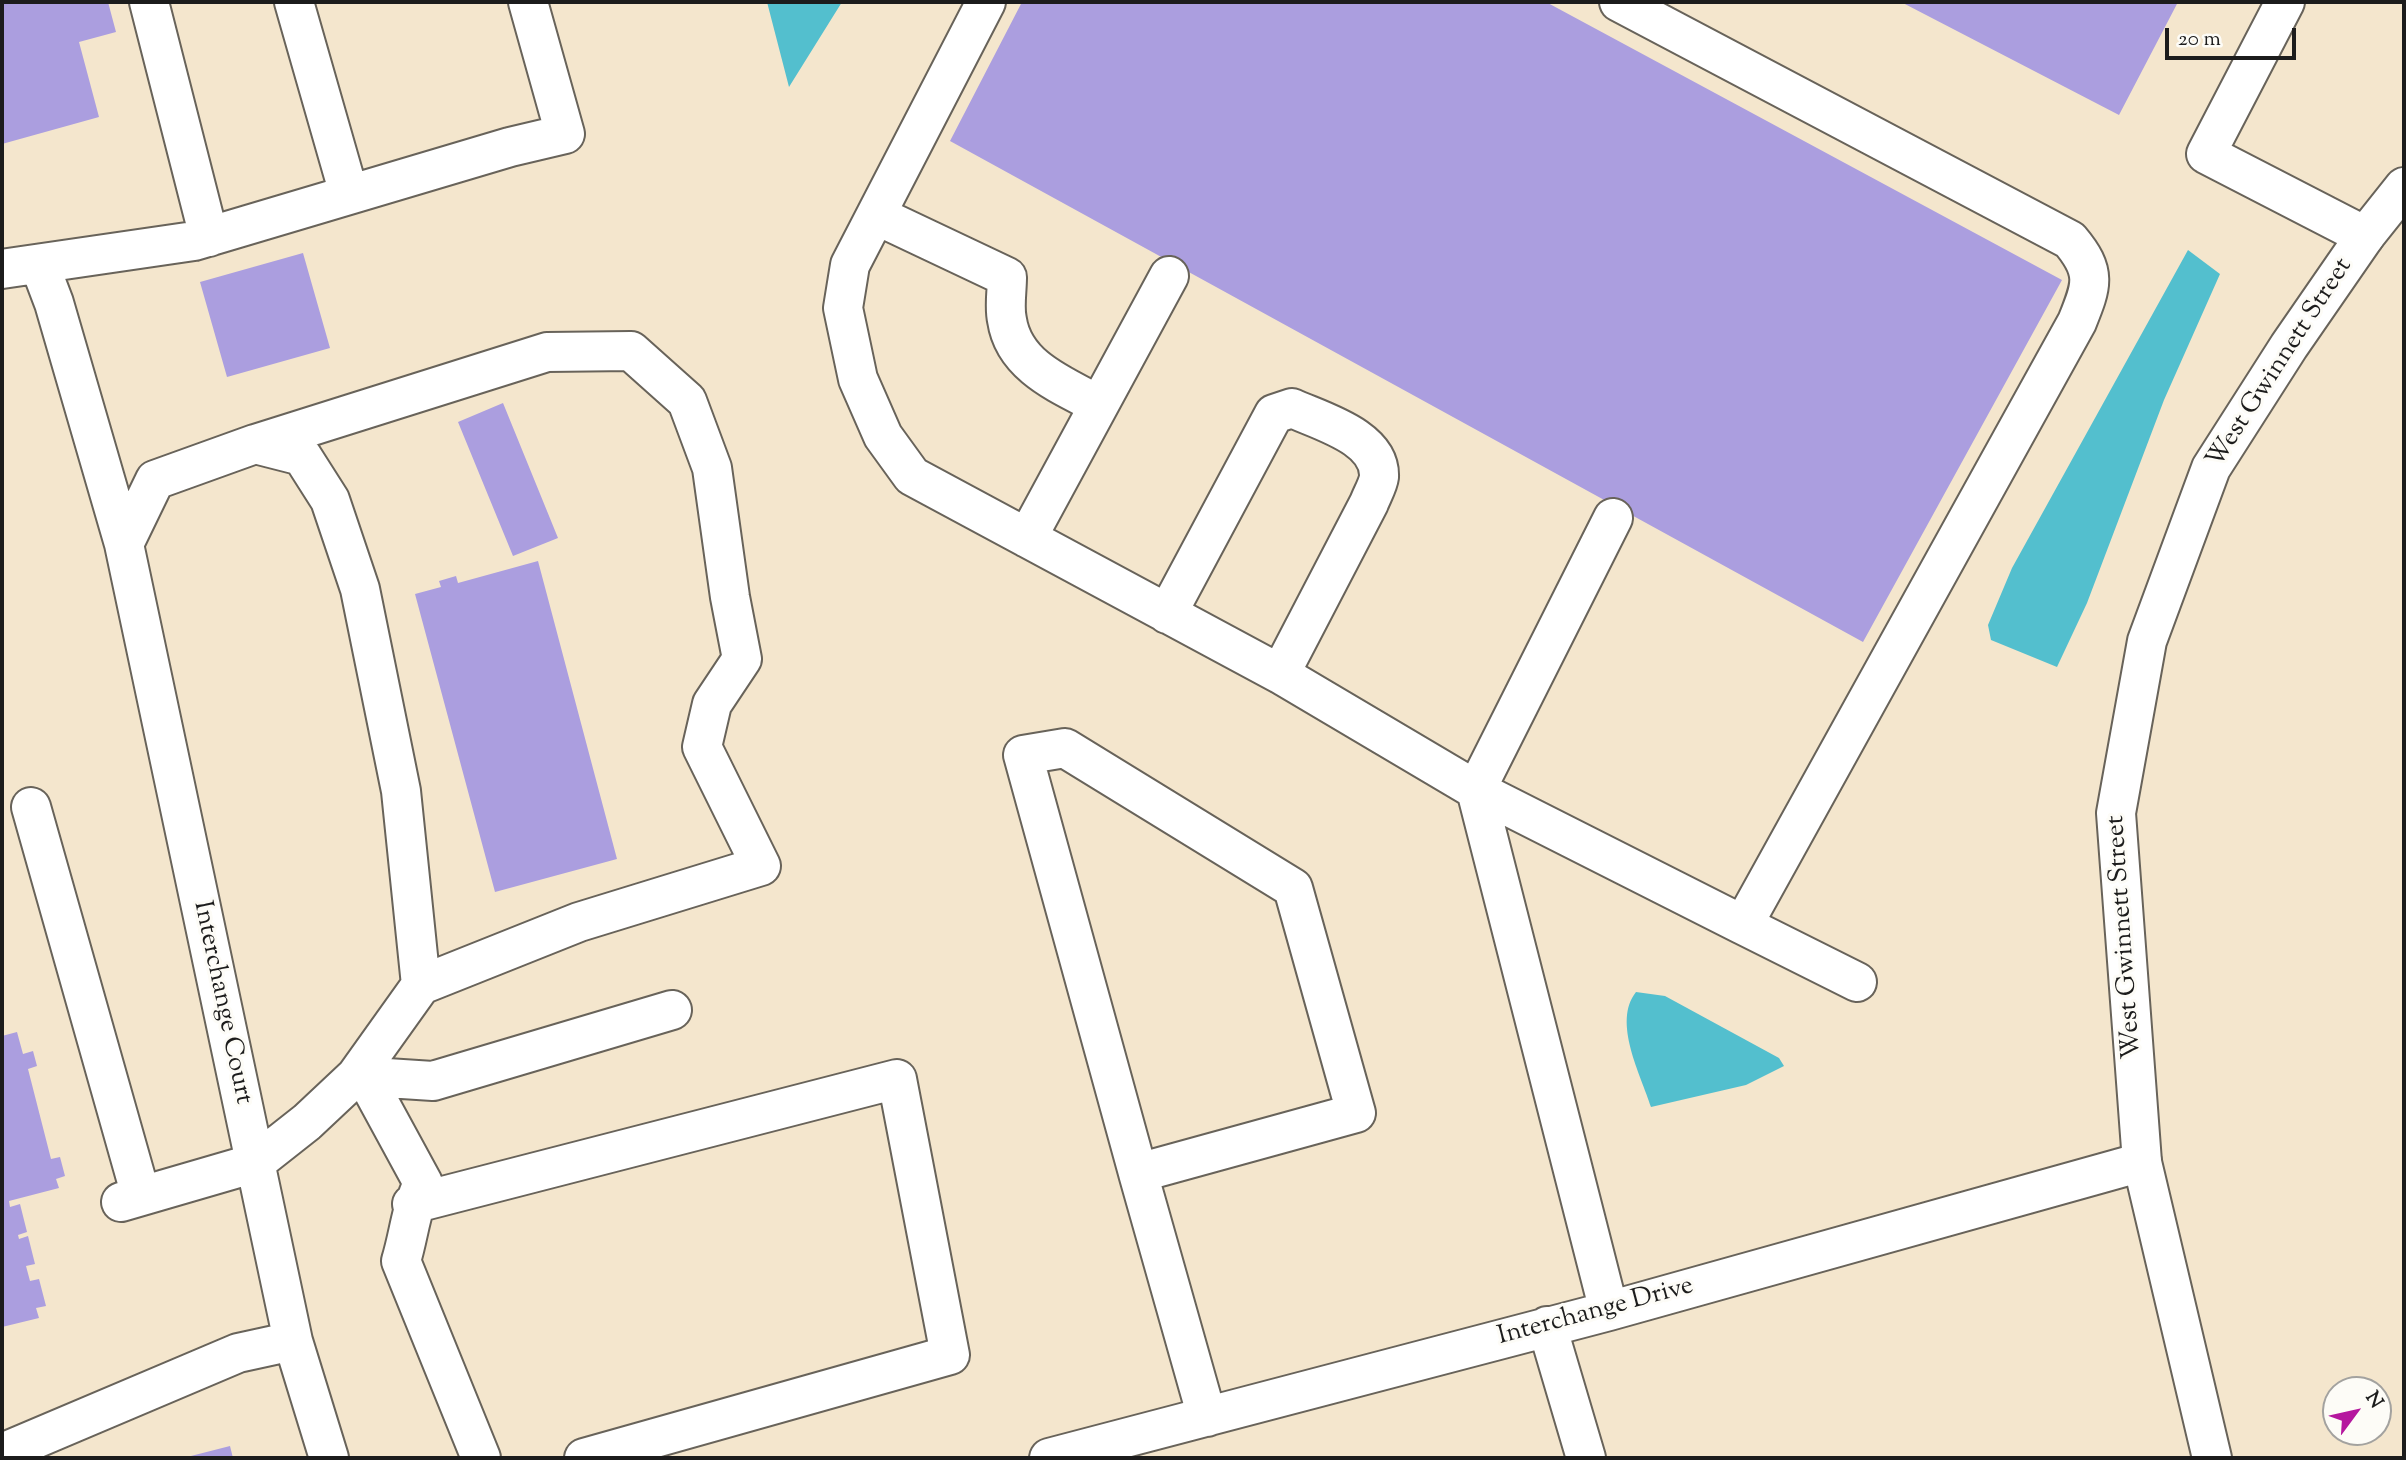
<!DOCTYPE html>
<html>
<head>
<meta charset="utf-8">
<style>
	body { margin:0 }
	#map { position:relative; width:2406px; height:1460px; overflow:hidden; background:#f4e6cd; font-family:"Sorts Mill Goudy",serif }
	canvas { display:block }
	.frame { position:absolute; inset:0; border:4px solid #1c1c1c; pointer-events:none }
	.north { position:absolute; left:2322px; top:1376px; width:70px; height:70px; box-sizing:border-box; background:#fdfcf7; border:2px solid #a3a29f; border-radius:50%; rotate:57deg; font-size:19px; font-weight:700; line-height:28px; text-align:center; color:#1c1c1c }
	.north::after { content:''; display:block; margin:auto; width:24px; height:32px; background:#b5179e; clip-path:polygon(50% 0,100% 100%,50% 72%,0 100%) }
	.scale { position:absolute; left:2165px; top:28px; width:131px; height:32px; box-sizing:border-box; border:4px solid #1c1c1c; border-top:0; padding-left:9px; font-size:21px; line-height:24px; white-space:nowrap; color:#1c1c1c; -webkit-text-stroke:5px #fdfcf7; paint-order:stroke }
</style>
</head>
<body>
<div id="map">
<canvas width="2406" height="1460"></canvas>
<div class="frame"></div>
<div class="north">N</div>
<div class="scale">20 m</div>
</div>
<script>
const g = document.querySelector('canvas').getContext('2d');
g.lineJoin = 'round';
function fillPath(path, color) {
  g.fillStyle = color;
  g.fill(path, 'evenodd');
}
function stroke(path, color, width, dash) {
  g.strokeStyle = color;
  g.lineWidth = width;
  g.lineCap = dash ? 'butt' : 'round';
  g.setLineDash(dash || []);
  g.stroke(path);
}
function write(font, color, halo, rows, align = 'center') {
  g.font = font + ' "Sorts Mill Goudy",serif';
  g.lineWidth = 6;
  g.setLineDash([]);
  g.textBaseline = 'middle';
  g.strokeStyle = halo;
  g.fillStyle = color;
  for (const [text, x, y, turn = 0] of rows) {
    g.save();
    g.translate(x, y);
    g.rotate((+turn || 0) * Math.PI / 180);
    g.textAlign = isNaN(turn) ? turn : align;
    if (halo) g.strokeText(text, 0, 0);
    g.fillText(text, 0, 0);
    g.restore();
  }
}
fillPath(new Path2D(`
	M 767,2 L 842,2 L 789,87 Z
	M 2188,250 L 2220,274 L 2164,400 L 2087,603 L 2057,667 L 1991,640 L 1988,625 L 2012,568 Z
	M 1636,992 L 1665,996 L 1779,1058 L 1784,1066 L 1746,1085 L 1651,1107 C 1641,1075 1612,1022 1636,992 Z`), '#53bfce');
fillPath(new Path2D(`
	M 2,2 L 108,2 L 116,32 L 79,42 L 99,117 L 2,144 Z
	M 1022,2 L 1546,2 L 2062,280 L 1863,642 L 950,141 Z
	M 1901,2 L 2178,2 L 2119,115 Z
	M 303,253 L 330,348 L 227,377 L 200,282 Z
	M 503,403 L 558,538 L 513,556 L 458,422 Z
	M 538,561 L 617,859 L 495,892 L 415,594 L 441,587 L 439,581 L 456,576 L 458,583 Z
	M 17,1032 L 23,1054 L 33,1051 L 37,1066 L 28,1069 L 51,1159 L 60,1157 L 65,1176 L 56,1179 L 59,1188 L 9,1201 L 10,1207 L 20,1204 L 27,1232 L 18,1235 L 19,1239 L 28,1236 L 35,1264 L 26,1266 L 30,1281 L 39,1279 L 46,1306 L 36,1308 L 39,1318 L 2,1327 L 2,1036 Z
	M 230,1446 L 233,1458 L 187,1458 L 187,1457 Z`), '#ab9edf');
const minor = new Path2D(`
	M 149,2 L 209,237
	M 294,2 L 349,194
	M 986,2 L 850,265 L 843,308 L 858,379 L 883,436 L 912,476 L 1280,674 L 1476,790 L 1743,925 L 2077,322 C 2092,285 2097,272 2070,240 L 1619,2
	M 2285,2 L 2206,154 L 2365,236
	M 876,215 L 1007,277 C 1007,291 1004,307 1007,320 C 1014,367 1062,385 1099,405
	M 40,266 L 54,303 L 124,544 L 293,1341 L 329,1458
	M 2,269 L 194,241 L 510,147 L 565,134 L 528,2
	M 255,444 L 547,352 L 631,351 L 687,401 L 712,468 L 730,597 L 742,659 L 712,704 L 702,747 L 761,866 L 579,922 L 421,985
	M 1027,538 L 1169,276
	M 1167,614 L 1274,414 L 1292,408 C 1320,421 1381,437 1379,477 C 1378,485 1372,495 1369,503 L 1280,674
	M 31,807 L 141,1196
	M 1743,925 L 1857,982
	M 361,1069 L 423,1183 C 411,1208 409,1235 401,1261 L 481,1458
	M 356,1076 L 433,1081 L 672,1010
	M 1138,1173 L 1023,755 L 1065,748 L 1293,888 L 1356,1113 L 1138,1173 L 1207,1417
	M 121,1202 L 255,1163 L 307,1122 L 356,1076 L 421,985 L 401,791 L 360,589 L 330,500 L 302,456 L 255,444 L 155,480 L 124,544
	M 412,1204 L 897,1079 L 950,1355 L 584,1458
	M 1609,1311 L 1476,790 L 1613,518
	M 1547,1326 L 1586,1458
	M 2,1453 L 238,1353 L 293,1341
	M 1049,1458 L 1609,1311 L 2142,1162`);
const major = new Path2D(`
	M 2212,1458 L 2142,1162 L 2116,813 L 2147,641 L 2211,468 L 2289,346 L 2365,236 L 2404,187`);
stroke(minor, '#68635a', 42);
stroke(major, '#68635a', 42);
stroke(minor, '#fff', 38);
stroke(major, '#fff', 38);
write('26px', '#1c1c1c', '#fdfcf7', [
	["West Gwinnett Street",2281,364,-57],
	["West Gwinnett Street",2126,937,-94],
	["Interchange Court",221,1003,78],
	["Interchange Drive",1596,1313,-15]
]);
</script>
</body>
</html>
